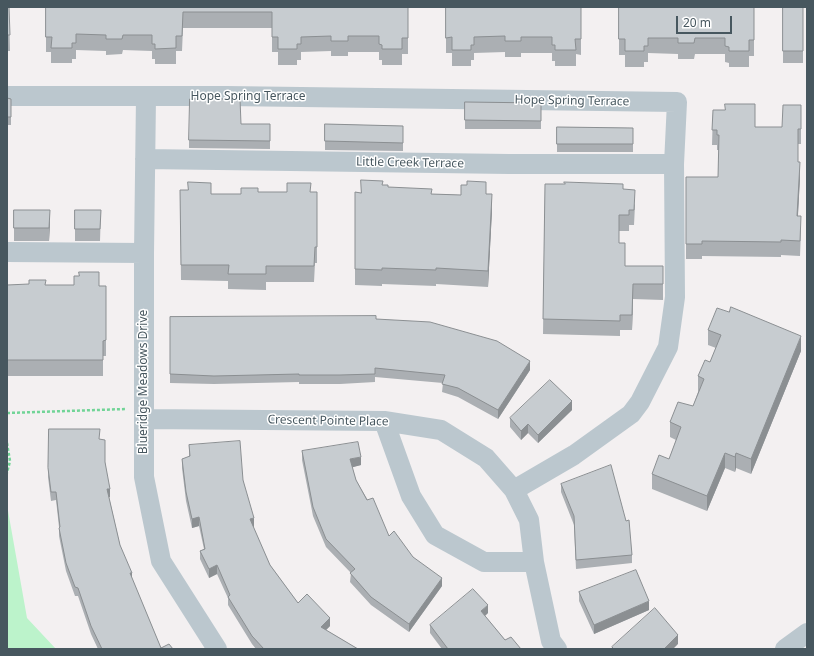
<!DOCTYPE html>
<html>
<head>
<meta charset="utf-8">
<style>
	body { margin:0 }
	#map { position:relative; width:814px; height:656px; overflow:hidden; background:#f3f0f1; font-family:"Noto Sans",sans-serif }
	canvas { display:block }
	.frame { position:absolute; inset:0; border:8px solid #47575f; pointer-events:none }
	.scale { position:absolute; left:676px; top:16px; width:56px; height:18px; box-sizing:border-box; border:2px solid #47575f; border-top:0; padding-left:5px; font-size:12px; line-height:14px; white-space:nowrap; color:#47575f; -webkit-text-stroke:3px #fff; paint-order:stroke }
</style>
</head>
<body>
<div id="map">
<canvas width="814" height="656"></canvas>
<div class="frame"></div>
<div class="scale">20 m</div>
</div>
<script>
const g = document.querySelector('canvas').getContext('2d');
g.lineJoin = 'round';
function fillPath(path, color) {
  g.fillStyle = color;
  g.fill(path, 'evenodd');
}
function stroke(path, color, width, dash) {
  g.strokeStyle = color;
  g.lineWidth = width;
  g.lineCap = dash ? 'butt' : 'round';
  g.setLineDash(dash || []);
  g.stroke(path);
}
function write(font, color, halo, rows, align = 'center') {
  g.font = font + ' "Noto Sans",sans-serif';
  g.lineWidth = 3;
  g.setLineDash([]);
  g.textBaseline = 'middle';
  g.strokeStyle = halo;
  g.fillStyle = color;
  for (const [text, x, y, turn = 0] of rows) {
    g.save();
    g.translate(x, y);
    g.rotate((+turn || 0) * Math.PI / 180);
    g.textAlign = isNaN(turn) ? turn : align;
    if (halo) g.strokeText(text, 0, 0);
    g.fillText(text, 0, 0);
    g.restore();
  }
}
fillPath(new Path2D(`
	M 7,505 L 27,618 L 56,649 L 7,649 Z`), '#bcf3cb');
stroke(new Path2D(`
	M 7,413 L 126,409
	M 7,443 L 10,461 L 7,473`), '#71d497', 2.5, [3, 2]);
stroke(new Path2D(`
	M 7,96 L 226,96 L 677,102 L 674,164 L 675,297 L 668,347 L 640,402 L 631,414 L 574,455 L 514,490
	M 146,97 L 144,253 L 144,477 L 161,561 L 217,649
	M 145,159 L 509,164 L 674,164
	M 7,252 L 144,253
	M 144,419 L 384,421 L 441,430 L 486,458 L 514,490 L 529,520 L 534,562 L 551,641 L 557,649
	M 384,421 L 411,496 L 435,535 L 484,562 L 534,562
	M 785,649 L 807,633`), '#bbc7ce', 20);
fillPath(new Path2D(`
	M 7,7 L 9,7 L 10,51 L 7,51 Z
	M 46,7 L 408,7 L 408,54 L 402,54 L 402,65 L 382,65 L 382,60 L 379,60 L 379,52 L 348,52 L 348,56 L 331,56 L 331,51 L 301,52 L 301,60 L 297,60 L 297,65 L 278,65 L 278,52 L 272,52 L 272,28 L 183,28 L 182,51 L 176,51 L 176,64 L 155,64 L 155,59 L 152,59 L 152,51 L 123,50 L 122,54 L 106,55 L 106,51 L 76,50 L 76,59 L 72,59 L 72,63 L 51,63 L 51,52 L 46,52 Z
	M 446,7 L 581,7 L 581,55 L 576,54 L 576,66 L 555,66 L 555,61 L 552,61 L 552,53 L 521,53 L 521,57 L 505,57 L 505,52 L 474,53 L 474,60 L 471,60 L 471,66 L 452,66 L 452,53 L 446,53 Z
	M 619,7 L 754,7 L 754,56 L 749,56 L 749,67 L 729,67 L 729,63 L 725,62 L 725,54 L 695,54 L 694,59 L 678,59 L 678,54 L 648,53 L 648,62 L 644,62 L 644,67 L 625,67 L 625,55 L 619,55 Z
	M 783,7 L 803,7 L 803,63 L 783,63 Z
	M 7,98 L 11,99 L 11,125 L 7,125 Z
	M 465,102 L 541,103 L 541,129 L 465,129 Z
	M 801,105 L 801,144 L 798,144 L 798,162 L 800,177 L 798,216 L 801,231 L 800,256 L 781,255 L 781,257 L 702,256 L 702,259 L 686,259 L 686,177 L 718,177 L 719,150 L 717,150 L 717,145 L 712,145 L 713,110 L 755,127 L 782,127 Z
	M 270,124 L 270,149 L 189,148 L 189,140 Z
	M 325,124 L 403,126 L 403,151 L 325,150 Z
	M 557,127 L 633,128 L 633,152 L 557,152 Z
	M 545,184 L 565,184 L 623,189 L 635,205 L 634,225 L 629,225 L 629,231 L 619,231 L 619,243 L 625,266 L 663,266 L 663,300 L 633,299 L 632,330 L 620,330 L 620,336 L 543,334 Z
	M 383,185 L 388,187 L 432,194 L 461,195 L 486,194 L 492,210 L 488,287 L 436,284 L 436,286 L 382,284 L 382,286 L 355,285 L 355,192 L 361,193 Z
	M 180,190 L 211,194 L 241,194 L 258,192 L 317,192 L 317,263 L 315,263 L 314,282 L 266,282 L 266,290 L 228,289 L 228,281 L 181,280 Z
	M 14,210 L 50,222 L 49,241 L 14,241 Z
	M 75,210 L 101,210 L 100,241 L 75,241 Z
	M 7,285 L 46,285 L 106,286 L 106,356 L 103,356 L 103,376 L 7,376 Z
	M 170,317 L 376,319 L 530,370 L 498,419 L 458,397 L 442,392 L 443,383 L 375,377 L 375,382 L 340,384 L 299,384 L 299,382 L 214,384 L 170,383 Z
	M 708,330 L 801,351 L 751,474 L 736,468 L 735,472 L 725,468 L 707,511 L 652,489 L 652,474 L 669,459 L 676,440 L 670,437 L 670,422 L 693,406 L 698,392 L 698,376 L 710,362 L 716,348 L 708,345 Z
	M 572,410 L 538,443 L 528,433 L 521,440 L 510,427 L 510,418 Z
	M 49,429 L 99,439 L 105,462 L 110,497 L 109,497 L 120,545 L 132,579 L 161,648 L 173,649 L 98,649 L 91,634 L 78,596 L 75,596 L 66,571 L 59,536 L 59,527 L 56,500 L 51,501 L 48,477 Z
	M 189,445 L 243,480 L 254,527 L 253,527 L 270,565 L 298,603 L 330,626 L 326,630 L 358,649 L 256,649 L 252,644 L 228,605 L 228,598 L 217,574 L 209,578 L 200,559 L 200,551 L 204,549 L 199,526 L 192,528 L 186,501 L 182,468 L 182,459 L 189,457 Z
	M 302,451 L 361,465 L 352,467 L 356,480 L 389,536 L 413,557 L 442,586 L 409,632 L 371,605 L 350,582 L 351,573 L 326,547 L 313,516 L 302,460 Z
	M 561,484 L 626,521 L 632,555 L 632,563 L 576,569 L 574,525 L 561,492 Z
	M 579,592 L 649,610 L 594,634 L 579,601 Z
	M 488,613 L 485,616 L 505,640 L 521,649 L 442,649 L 430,633 L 430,625 Z`), '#abafb3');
fillPath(new Path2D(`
	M 800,162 L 800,177 L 797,231 L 797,216 Z
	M 492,194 L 492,210 L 488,287 L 488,271 Z
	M 50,210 L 50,222 L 49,241 L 49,228 Z
	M 633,284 L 633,299 L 632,330 L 632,315 Z
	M 801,336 L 801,351 L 751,474 L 751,459 Z
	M 530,361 L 530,370 L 498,419 L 498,410 Z
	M 572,401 L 572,410 L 538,443 L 538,435 Z
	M 528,424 L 528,433 L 521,440 L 521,431 Z
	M 725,453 L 725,468 L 707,511 L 707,496 Z
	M 736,453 L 736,468 L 735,472 L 735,457 Z
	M 361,457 L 361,465 L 350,468 L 350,459 Z
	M 107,489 L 110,489 L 110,497 L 107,498 Z
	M 199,517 L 199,526 L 192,528 L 192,519 Z
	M 254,518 L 254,527 L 250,528 L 250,519 Z
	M 217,565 L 217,574 L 209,578 L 209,569 Z
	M 130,573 L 132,573 L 132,581 Z
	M 442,578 L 442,586 L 409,632 L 409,624 Z
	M 649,601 L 649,610 L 594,634 L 594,625 Z
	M 488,605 L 488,613 L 481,619 L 481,611 Z
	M 330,618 L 330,626 L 321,635 L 321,627 Z
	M 678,635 L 678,644 L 673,649 L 664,649 Z`), '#8b8f92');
const building = new Path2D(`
	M 7,7 L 9,7 L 10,35 L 7,35 Z
	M 46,7 L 408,7 L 408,38 L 402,38 L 402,49 L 382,49 L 382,45 L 379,44 L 379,36 L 348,36 L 348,41 L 331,41 L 331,36 L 301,37 L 301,44 L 297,44 L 297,49 L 278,49 L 278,37 L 272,37 L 272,12 L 183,12 L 182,36 L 176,36 L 176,48 L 155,49 L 155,44 L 152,44 L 152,35 L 123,35 L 122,39 L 106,39 L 106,35 L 76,34 L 76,43 L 72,43 L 72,48 L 51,48 L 52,37 L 46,37 Z
	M 446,7 L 581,7 L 581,39 L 575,39 L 576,50 L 555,50 L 555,45 L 552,45 L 552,37 L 521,37 L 521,41 L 505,41 L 505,36 L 474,37 L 474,45 L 471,45 L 471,50 L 452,50 L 452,37 L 446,38 Z
	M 619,7 L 754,7 L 754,40 L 749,40 L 749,51 L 729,51 L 729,47 L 725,46 L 725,38 L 695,38 L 694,43 L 678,43 L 678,38 L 648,38 L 648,46 L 644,46 L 644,51 L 625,51 L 625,39 L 619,39 Z
	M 783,7 L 803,7 L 803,51 L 783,51 Z
	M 7,98 L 11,99 L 11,117 L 7,117 Z
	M 190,99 L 240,99 L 241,124 L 270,124 L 270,141 L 189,140 Z
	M 465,102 L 541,103 L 541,121 L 465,120 Z
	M 725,104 L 755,104 L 755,127 L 782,127 L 783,105 L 801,105 L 801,129 L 798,129 L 798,162 L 800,162 L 797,216 L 801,216 L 800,241 L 781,240 L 781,242 L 702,241 L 702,244 L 686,244 L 686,177 L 718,177 L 719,135 L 717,135 L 717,130 L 712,130 L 713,110 L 725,110 Z
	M 325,124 L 403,126 L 403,143 L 325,141 Z
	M 557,127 L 633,128 L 633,144 L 557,144 Z
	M 361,180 L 383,181 L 382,185 L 388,185 L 388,187 L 432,189 L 431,194 L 461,195 L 461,185 L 467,185 L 467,181 L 486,182 L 486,194 L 492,194 L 488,271 L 436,268 L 436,270 L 382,268 L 382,270 L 355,269 L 355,192 L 361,193 Z
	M 188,182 L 211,183 L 211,194 L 241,194 L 241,188 L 258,188 L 258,192 L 287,192 L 287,183 L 311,183 L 310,192 L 317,192 L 317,247 L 315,247 L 314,266 L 266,266 L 266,274 L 228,274 L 229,265 L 181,265 L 180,190 L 188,190 Z
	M 564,182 L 623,184 L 623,189 L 635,190 L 634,210 L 629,210 L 629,215 L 619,215 L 619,243 L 625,243 L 625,266 L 663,266 L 663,284 L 633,284 L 632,315 L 620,315 L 620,321 L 543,319 L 545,184 L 565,184 Z
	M 14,210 L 50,210 L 49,228 L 14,228 Z
	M 75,210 L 101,210 L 100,229 L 75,229 Z
	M 79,272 L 99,272 L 99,286 L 106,286 L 106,340 L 103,341 L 103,360 L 7,360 L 7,285 L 29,284 L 29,280 L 46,280 L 45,285 L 74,285 L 74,276 L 79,276 Z
	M 731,307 L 801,336 L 751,459 L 736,453 L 735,457 L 725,453 L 707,496 L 652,474 L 659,455 L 669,459 L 681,427 L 670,422 L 678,402 L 693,406 L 704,379 L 698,376 L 705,360 L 710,362 L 721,335 L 708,330 L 717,308 L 729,312 Z
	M 376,316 L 376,319 L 430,322 L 497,341 L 530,361 L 498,410 L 458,388 L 442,384 L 445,375 L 375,368 L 375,374 L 340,375 L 299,375 L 299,374 L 214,376 L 170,374 L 170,317 Z
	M 550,380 L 572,401 L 538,435 L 528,424 L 521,431 L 510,418 Z
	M 49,429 L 100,429 L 99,439 L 105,440 L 105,462 L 110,489 L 107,489 L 120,545 L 132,573 L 130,573 L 161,648 L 169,644 L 173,649 L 102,649 L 91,626 L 78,588 L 75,587 L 66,563 L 59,528 L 60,527 L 56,492 L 51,492 L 48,468 Z
	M 240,441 L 243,480 L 254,518 L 250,519 L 270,565 L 298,603 L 307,594 L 330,618 L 321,627 L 358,649 L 264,649 L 252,636 L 228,597 L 230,595 L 217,565 L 209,569 L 200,551 L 205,549 L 199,517 L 192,519 L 186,492 L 182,459 L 190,456 L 189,445 Z
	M 358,442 L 361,457 L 350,459 L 356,480 L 367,500 L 373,498 L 389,536 L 394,531 L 413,557 L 442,578 L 409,624 L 371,597 L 350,573 L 355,569 L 326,539 L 313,507 L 302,451 Z
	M 611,465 L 626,521 L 629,520 L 632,555 L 576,560 L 574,516 L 561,484 Z
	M 636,570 L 649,601 L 594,625 L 579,592 Z
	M 473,589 L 488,605 L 481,611 L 505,640 L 511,637 L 521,649 L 448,649 L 430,625 Z
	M 655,608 L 678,635 L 664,649 L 614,649 L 612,647 Z`);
fillPath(building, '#c7ccd0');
stroke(building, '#8b8f92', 1);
write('12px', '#47575f', '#fff', [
	["Hope Spring Terrace",248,97],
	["Hope Spring Terrace",572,101,1],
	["Little Creek Terrace",410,163,1],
	["Blueridge Meadows Drive",144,382,-90],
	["Crescent Pointe Place",328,421,1]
]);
</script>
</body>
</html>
